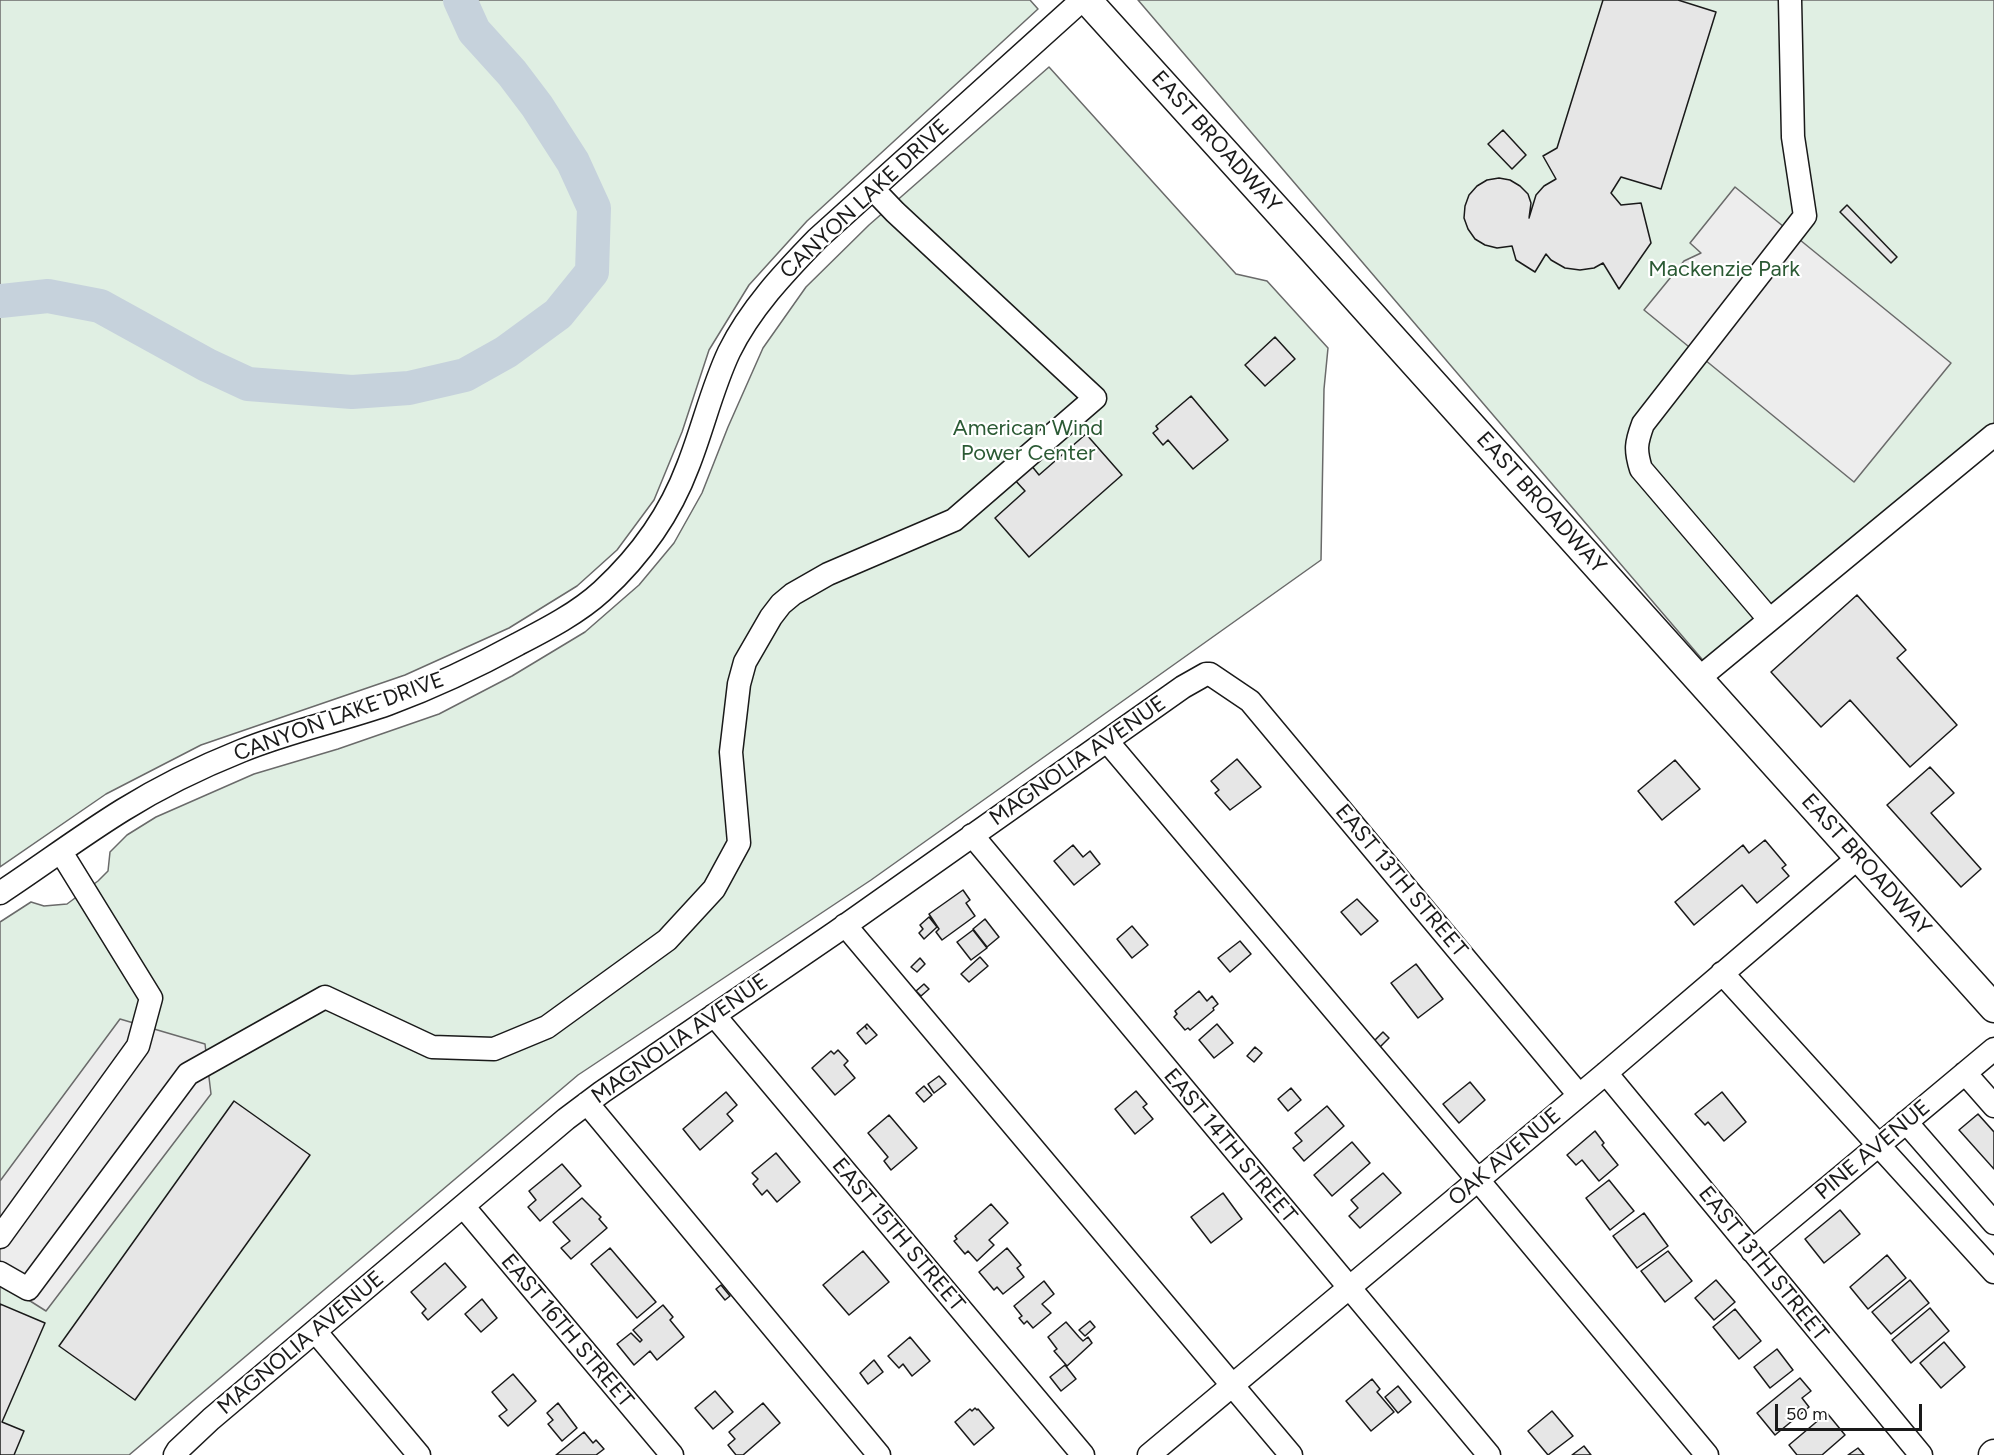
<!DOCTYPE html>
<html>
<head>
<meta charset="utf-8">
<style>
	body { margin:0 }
	#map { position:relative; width:1994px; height:1455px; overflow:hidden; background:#fff; font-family:Figtree,sans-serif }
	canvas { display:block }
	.scale { position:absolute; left:1775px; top:1404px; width:147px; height:27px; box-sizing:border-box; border:3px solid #1a1a1a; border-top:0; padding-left:8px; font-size:18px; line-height:21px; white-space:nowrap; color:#1a1a1a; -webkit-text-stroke:4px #fff; paint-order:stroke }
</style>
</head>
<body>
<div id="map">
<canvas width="1994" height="1455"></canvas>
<div class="scale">50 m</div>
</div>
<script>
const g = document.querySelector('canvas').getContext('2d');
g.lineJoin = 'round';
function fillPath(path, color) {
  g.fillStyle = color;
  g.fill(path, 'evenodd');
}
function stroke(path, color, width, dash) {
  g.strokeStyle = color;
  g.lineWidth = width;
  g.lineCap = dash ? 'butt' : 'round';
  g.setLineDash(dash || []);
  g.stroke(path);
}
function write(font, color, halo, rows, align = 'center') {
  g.font = font + ' Figtree,sans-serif';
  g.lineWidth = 4.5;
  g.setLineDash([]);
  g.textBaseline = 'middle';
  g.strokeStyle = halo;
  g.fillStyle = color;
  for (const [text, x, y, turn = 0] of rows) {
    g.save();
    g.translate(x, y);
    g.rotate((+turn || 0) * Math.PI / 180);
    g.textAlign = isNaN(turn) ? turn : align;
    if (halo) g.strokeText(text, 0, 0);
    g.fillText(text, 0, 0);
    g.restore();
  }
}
const green = new Path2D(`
	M 0,0 L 1030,0 L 1038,9 L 807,221 L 749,285 L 709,350 L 682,432 L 654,500 L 617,550 L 577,586 L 509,628 L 405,675 L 201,745 L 106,794 L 0,867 Z
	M 1138,0 L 1994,0 L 1994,423 L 1707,665 Z
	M 1049,67 L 1236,274 L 1267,281 L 1328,348 L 1324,389 L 1321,560 L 871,880 L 578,1075 L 129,1455 L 0,1455 L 0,922 L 31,902 L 44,906 L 67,904 L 98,881 L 108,871 L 110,852 L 127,835 L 156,817 L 254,774 L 338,749 L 439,714 L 512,676 L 585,632 L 639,585 L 674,543 L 702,493 L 728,427 L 763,348 L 806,287 L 869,225 Z`);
fillPath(green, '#e0efe3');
stroke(green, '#6a6a6a', 1.5);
const parking = new Path2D(`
	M 1735,187 L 1951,363 L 1854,482 L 1644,310 L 1684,261 L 1701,253 L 1690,243 Z
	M 120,1019 L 205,1044 L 211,1094 L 46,1311 L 0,1282 L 0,1181 Z`);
fillPath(parking, '#ededed');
stroke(parking, '#6a6a6a', 1.5);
stroke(new Path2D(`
	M 0,301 L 48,296 L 100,306 L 207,365 L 248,384 L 352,392 L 409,388 L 465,375 L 506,352 L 558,314 L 592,272 L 594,208 L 573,162 L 537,106 L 512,73 L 474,31 L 460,0`), '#c6d2dc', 34);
const building = new Path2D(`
	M 1603,0 L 1678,0 L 1716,12 L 1661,189 L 1621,177 L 1611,193 L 1621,205 L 1641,203 L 1651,243 L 1619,289 L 1603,263 L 1594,268 L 1580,270 L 1565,268 L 1551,260 L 1546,254 L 1535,272 L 1516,260 L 1512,246 L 1497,248 L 1485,245 L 1475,239 L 1468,229 L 1464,218 L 1465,206 L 1469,195 L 1477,186 L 1487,180 L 1499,178 L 1510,180 L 1520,186 L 1528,194 L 1531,203 L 1529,218 L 1536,195 L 1544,186 L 1556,179 L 1543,156 L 1557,148 Z
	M 1503,130 L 1526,155 L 1512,169 L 1488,144 Z
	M 1847,205 L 1897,257 L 1891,263 L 1840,212 Z
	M 1275,337 L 1295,359 L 1265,386 L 1245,365 Z
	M 1191,396 L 1228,440 L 1193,469 L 1168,440 L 1163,445 L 1153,433 L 1158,429 L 1156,426 Z
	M 1086,434 L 1122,475 L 1029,557 L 995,518 L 1025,491 L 1014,479 L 1031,465 L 1039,475 Z
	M 1857,595 L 1906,650 L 1897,658 L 1957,725 L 1910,767 L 1850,700 L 1821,727 L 1771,672 Z
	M 1237,759 L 1261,787 L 1230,810 L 1215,793 L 1219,790 L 1211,781 Z
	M 1675,760 L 1700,789 L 1662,820 L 1638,791 Z
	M 1930,767 L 1954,793 L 1931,813 L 1981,869 L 1961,887 L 1887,805 Z
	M 1765,840 L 1786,865 L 1782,868 L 1789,876 L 1757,903 L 1742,885 L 1694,925 L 1675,902 L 1743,845 L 1749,853 Z
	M 1073,845 L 1083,857 L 1090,851 L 1100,864 L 1074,885 L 1054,861 Z
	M 963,890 L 970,900 L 966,903 L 975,916 L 942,940 L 936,932 L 939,929 L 929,914 Z
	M 1357,899 L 1378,921 L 1361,935 L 1341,912 Z
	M 929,917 L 937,927 L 924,939 L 919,933 L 923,929 L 920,925 Z
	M 985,919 L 999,937 L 987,947 L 973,929 Z
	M 1132,926 L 1148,945 L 1132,958 L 1117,939 Z
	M 973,930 L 987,948 L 971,960 L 957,942 Z
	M 1240,941 L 1251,954 L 1230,972 L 1218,958 Z
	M 980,957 L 988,966 L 969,982 L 961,974 Z
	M 920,958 L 925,964 L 917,972 L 911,967 Z
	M 1416,964 L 1443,999 L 1418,1018 L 1391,983 Z
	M 924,984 L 929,989 L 921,996 L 916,991 Z
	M 1199,991 L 1207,1001 L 1212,996 L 1218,1004 L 1213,1008 L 1214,1010 L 1190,1030 L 1188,1028 L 1185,1030 L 1174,1017 L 1177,1014 L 1175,1011 Z
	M 867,1024 L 877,1035 L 866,1044 L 857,1033 L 865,1026 L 867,1029 L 865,1026 Z
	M 1217,1024 L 1233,1043 L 1214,1058 L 1199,1040 Z
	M 1383,1032 L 1389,1038 L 1380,1047 L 1374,1041 Z
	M 1255,1047 L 1262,1053 L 1254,1062 L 1247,1056 Z
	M 838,1050 L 848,1061 L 844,1065 L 855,1078 L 835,1095 L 812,1068 L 831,1051 L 834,1054 Z
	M 939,1076 L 946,1084 L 934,1093 L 928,1084 Z
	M 1470,1082 L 1485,1100 L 1459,1123 L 1443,1104 Z
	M 924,1086 L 932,1095 L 924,1102 L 916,1093 Z
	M 1291,1088 L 1301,1100 L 1288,1111 L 1278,1099 Z
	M 1136,1091 L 1147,1104 L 1143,1107 L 1153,1119 L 1135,1134 L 1115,1109 Z
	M 726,1092 L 737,1105 L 727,1114 L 733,1121 L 700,1150 L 683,1129 Z
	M 1722,1092 L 1746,1122 L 1724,1141 L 1708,1122 L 1705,1125 L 1695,1114 Z
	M 234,1101 L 310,1155 L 135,1400 L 59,1346 Z
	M 1327,1106 L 1344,1126 L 1304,1161 L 1293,1148 L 1302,1141 L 1295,1133 Z
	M 1978,1114 L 1994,1132 L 1994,1169 L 1959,1130 Z
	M 889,1115 L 917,1148 L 891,1170 L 884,1161 L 888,1157 L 868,1133 Z
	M 1595,1131 L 1604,1143 L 1602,1145 L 1618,1165 L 1599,1181 L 1582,1160 L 1576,1165 L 1567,1155 Z
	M 1352,1142 L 1370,1163 L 1332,1196 L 1314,1175 Z
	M 776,1153 L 800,1182 L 777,1202 L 767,1190 L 762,1195 L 753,1184 L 758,1179 L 752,1173 Z
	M 562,1164 L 581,1186 L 540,1221 L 528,1207 L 536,1200 L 529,1191 Z
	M 1383,1173 L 1401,1193 L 1360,1228 L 1349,1216 L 1358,1208 L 1351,1200 Z
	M 1609,1180 L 1634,1211 L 1610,1230 L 1586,1198 Z
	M 1223,1193 L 1242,1219 L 1211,1243 L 1191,1217 Z
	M 582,1198 L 601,1217 L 599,1219 L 607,1228 L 571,1259 L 561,1248 L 570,1241 L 553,1222 Z
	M 991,1204 L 1008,1223 L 989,1240 L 994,1245 L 977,1261 L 968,1251 L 965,1254 L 954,1241 L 957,1239 L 955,1236 Z
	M 1840,1210 L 1860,1234 L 1824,1263 L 1805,1239 Z
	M 1644,1213 L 1668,1246 L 1637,1268 L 1613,1236 Z
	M 610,1248 L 656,1302 L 637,1318 L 591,1264 Z
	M 1007,1248 L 1021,1265 L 1017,1268 L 1024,1277 L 1003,1294 L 997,1287 L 994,1290 L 979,1272 Z
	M 863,1251 L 889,1282 L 849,1315 L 823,1285 Z
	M 1668,1251 L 1692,1281 L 1665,1302 L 1641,1271 Z
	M 1887,1255 L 1906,1278 L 1868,1309 L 1850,1287 Z
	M 445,1263 L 466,1287 L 428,1320 L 422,1313 L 426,1309 L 411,1292 Z
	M 1716,1280 L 1735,1302 L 1714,1320 L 1695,1298 Z
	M 1910,1280 L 1929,1303 L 1891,1334 L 1872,1312 Z
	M 1044,1281 L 1054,1294 L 1042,1304 L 1051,1313 L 1033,1328 L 1027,1321 L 1024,1324 L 1019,1318 L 1022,1316 L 1014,1306 Z
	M 721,1285 L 730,1296 L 725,1300 L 716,1289 Z
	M 482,1299 L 497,1318 L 481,1332 L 465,1314 Z
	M 0,1304 L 45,1323 L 2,1422 L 24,1431 L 14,1455 L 0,1455 Z
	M 663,1305 L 673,1317 L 670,1320 L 684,1337 L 657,1360 L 650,1351 L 634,1365 L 617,1344 L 631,1333 L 640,1342 L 642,1340 L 633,1330 Z
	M 1930,1308 L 1949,1331 L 1911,1363 L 1892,1340 Z
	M 1735,1309 L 1761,1341 L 1739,1359 L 1713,1327 Z
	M 1090,1321 L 1095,1327 L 1085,1336 L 1079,1330 Z
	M 1066,1322 L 1079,1337 L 1083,1341 L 1088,1337 L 1092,1343 L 1067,1366 L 1054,1351 L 1057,1349 L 1048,1337 Z
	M 910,1337 L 930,1361 L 912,1376 L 903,1364 L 899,1368 L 888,1356 Z
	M 1944,1342 L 1965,1367 L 1941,1388 L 1920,1363 Z
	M 1777,1349 L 1793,1370 L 1770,1388 L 1754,1367 Z
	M 874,1360 L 883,1372 L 868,1384 L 860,1373 Z
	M 1065,1365 L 1076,1379 L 1061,1391 L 1050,1377 Z
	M 513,1374 L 536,1401 L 508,1426 L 499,1416 L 507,1410 L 492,1392 Z
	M 1800,1378 L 1811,1391 L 1802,1398 L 1809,1407 L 1775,1435 L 1757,1413 Z
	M 1372,1379 L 1380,1389 L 1377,1392 L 1394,1412 L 1371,1431 L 1346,1401 Z
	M 1398,1386 L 1411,1402 L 1398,1413 L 1385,1397 Z
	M 715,1391 L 733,1412 L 713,1429 L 695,1408 Z
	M 558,1403 L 577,1428 L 562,1441 L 548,1424 L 553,1420 L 547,1413 Z
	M 763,1403 L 780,1423 L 743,1455 L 736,1455 L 728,1445 L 735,1439 L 729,1432 Z
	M 975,1408 L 977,1410 L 978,1409 L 994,1428 L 974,1445 L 955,1422 L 970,1409 L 972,1411 Z
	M 1552,1411 L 1573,1436 L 1548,1455 L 1528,1431 Z
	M 1827,1413 L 1845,1435 L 1822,1455 L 1797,1455 L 1789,1445 Z
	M 584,1432 L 593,1443 L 596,1440 L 604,1449 L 596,1455 L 556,1455 Z
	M 1584,1446 L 1591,1455 L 1572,1455 Z
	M 1858,1448 L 1864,1455 L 1848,1455 Z`);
fillPath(building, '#e6e6e6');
stroke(building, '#1a1a1a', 1.5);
const minor = new Path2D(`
	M 1769,619 L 1641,469 C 1635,450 1636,443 1643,424 L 1805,216 L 1793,137 L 1790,0
	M 1698,679 L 1994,435
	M 1107,741 L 1478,1180 L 1707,1455
	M 972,835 L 1489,1455
	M 0,893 C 41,866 81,836 123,810 C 160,787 201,767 241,751 C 289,731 340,721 388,704 C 433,687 476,667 518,644 C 547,629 578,613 602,591 C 640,556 670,514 688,466 C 703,428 712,388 729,352 C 750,309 784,273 817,239 L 1082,0
	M 845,925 L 1291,1455
	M 1722,973 L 1994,1272
	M 714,1015 L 1083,1455
	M 1606,1073 L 1921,1455
	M 1965,1073 L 1994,1106
	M 587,1103 L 879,1455
	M 1906,1122 L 1994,1223
	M 463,1206 L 672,1455
	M 0,1237 L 138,1046 L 151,998 L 61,852
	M 1752,1251 L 1994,1049
	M 0,1273 L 28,1289 L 188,1074 L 325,997 L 432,1047 L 494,1049 L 547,1027 L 667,940 L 714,889 L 739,843 L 731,752 L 739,684 L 745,662 L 771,617 L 781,604 L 793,594 L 828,574 L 954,520 L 1095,398 L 895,212 L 873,189
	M 315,1331 L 419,1455
	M 175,1455 L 178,1450 L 211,1419 L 566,1119 L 602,1092 L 836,932 L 1183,687 L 1206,674 L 1210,674 L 1250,701 L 1579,1095
	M 1149,1455 L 1606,1073 L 1859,857`);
const major = new Path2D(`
	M 1087,0 L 1315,252 L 1994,1008
	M 1993,1455 L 1994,1454`);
stroke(minor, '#1a1a1a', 25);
stroke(major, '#1a1a1a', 31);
stroke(minor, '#fff', 22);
stroke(major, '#fff', 28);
write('22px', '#1a1a1a', '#fff', [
	["EAST BROADWAY",1216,142,48],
	["CANYON LAKE DRIVE",865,199,-43],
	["EAST BROADWAY",1541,503,48],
	["CANYON LAKE DRIVE",339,717,-20],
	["MAGNOLIA AVENUE",1078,761,-35],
	["EAST BROADWAY",1866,865,48],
	["EAST 13TH STREET",1401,881,50],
	["MAGNOLIA AVENUE",680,1039,-35],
	["EAST 14TH STREET",1230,1146,50],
	["PINE AVENUE",1873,1150,-40],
	["OAK AVENUE",1505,1157,-40],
	["EAST 15TH STREET",898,1235,50],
	["EAST 13TH STREET",1763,1264,51],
	["EAST 16TH STREET",567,1331,50],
	["MAGNOLIA AVENUE",301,1343,-40]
]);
write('22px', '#2b5a34', '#fff', [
	["Mackenzie Park",1724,270],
	["American Wind",1028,429],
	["Power Center",1028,454]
]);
</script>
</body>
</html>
